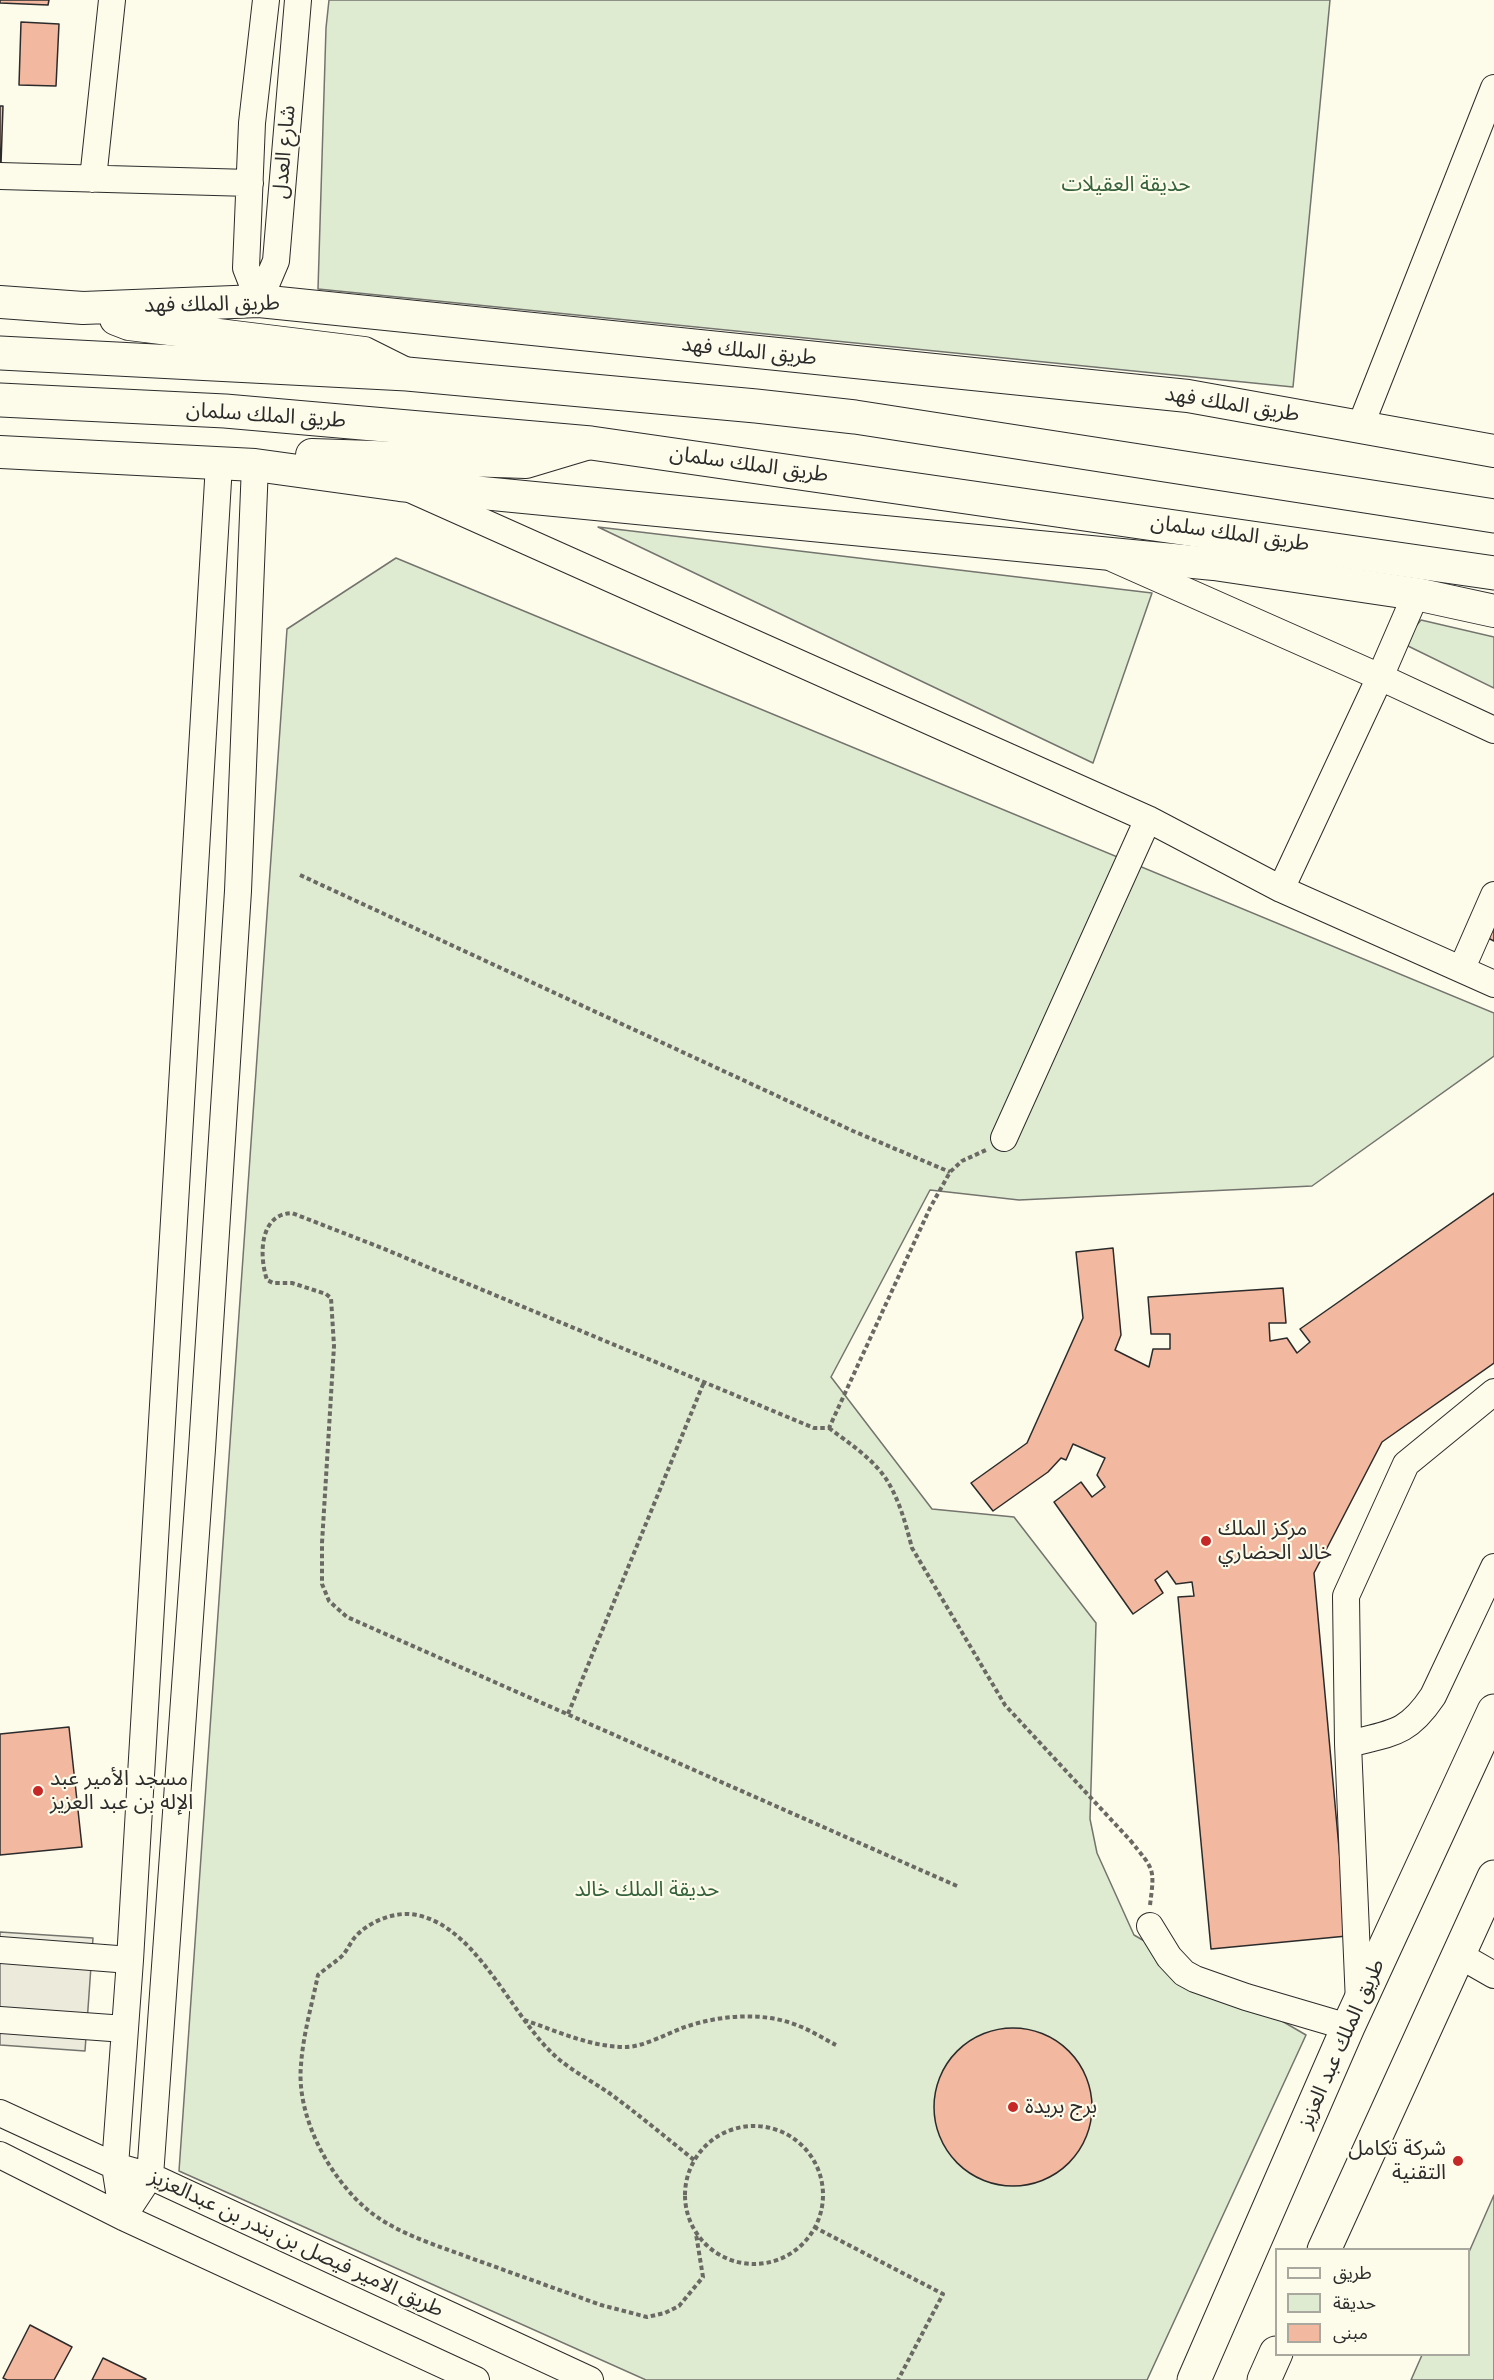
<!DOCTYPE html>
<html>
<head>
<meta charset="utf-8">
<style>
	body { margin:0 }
	#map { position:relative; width:1494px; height:2380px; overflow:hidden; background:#fdfbea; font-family:"DM Sans","Noto Sans Arabic",sans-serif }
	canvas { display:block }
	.legend { position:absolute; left:1275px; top:2248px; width:195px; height:108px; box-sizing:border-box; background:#fdfbea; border:2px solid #a9a89e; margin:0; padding:8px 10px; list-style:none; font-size:18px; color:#2b2b2b }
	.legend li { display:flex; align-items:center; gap:12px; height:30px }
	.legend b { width:30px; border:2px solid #a9a89e }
</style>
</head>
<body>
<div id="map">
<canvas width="1494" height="2380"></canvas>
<ul class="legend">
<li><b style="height:8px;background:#fdfbea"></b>طريق</li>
<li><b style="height:16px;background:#deebd1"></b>حديقة</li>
<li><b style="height:16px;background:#f2b8a0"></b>مبنى</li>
</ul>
</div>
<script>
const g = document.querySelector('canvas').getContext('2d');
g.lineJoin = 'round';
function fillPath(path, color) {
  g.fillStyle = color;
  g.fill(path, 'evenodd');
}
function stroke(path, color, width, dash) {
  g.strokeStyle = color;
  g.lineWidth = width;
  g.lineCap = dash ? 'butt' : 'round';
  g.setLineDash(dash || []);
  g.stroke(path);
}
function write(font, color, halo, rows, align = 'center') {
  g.font = font + ' "DM Sans","Noto Sans Arabic",sans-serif';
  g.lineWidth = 4.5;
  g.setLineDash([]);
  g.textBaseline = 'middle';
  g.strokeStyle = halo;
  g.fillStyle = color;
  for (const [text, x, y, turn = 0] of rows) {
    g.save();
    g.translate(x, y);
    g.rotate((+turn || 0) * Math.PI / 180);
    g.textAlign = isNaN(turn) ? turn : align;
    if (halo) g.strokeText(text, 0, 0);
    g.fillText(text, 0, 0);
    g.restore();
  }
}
const green = new Path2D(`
	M 329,0 L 1330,0 L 1293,387 L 318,289 L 326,28 Z
	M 598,527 L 1152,593 L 1093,763 Z
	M 396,558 L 1494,1013 L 1494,1056 L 1312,1186 L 1019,1200 L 930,1190 L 831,1377 L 932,1509 L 1014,1517 L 1096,1623 L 1090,1819 L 1097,1853 L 1134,1935 L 1306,2035 L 1147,2380 L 646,2380 L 179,2171 L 287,629 Z
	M 1421,620 L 1494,637 L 1494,688 L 1408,646 L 1411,632 Z
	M 1494,2195 L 1494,2380 L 1411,2380 L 1422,2355 L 1468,2354 L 1469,2252 Z`);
fillPath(green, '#deebd1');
stroke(green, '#74746e', 1.5);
const parking = new Path2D(`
	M 0,1932 L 93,1938 L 85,2051 L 0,2045 Z`);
fillPath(parking, '#eceadb');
stroke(parking, '#74746e', 1.5);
const building = new Path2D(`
	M 0,0 L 49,0 L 48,5 L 0,3 Z
	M 21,22 L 59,24 L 56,86 L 19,85 Z
	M 0,106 L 3,106 L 1,164 L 0,164 Z
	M 1494,926 L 1494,941 L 1488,938 Z
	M 1494,1193 L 1494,1363 L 1382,1442 L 1314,1573 L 1347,1936 L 1211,1949 L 1178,1597 L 1194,1596 L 1192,1582 L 1176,1584 L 1167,1571 L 1155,1580 L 1163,1593 L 1133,1614 L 1054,1502 L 1081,1482 L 1092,1497 L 1105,1487 L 1097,1475 L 1105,1458 L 1073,1444 L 1066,1460 L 1061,1458 L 1048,1472 L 993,1511 L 971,1483 L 1027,1443 L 1083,1318 L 1076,1252 L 1113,1248 L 1121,1335 L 1115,1350 L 1149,1367 L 1153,1349 L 1170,1349 L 1170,1334 L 1151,1334 L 1148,1297 L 1283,1288 L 1286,1323 L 1269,1323 L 1270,1341 L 1287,1338 L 1297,1353 L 1310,1342 L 1300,1329 Z
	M 69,1727 L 82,1847 L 0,1855 L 0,1734 Z
	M934 2107a79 79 0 1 1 158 0a79 79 0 1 1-158 0Z
	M 30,2325 L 72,2347 L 54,2380 L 7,2380 L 3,2378 Z
	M 103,2358 L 146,2379 L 145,2380 L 92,2380 Z`);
fillPath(building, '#f2b8a0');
stroke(building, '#2b2b2b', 1.5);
const minor = new Path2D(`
	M 0,176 L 250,183
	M 93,179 L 112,0
	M 259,301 L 276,261 L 298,0
	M 259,301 L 246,268 L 252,123 L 266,0
	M 1360,427 L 1494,88
	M 414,491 L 1148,819 L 1281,889 L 1494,984
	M 1114,559 L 1380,677 L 1494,730
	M 1281,889 L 1380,677 L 1416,594
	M 1462,968 L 1494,895
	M 1004,1138 L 1148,819
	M 1348,1744 C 1391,1733 1407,1735 1433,1696 L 1494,1567
	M 1150,1926 L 1169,1957 L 1184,1973 L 1195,1979 L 1246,1997 L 1348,2027
	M 0,1950 L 130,1960
	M 1459,1955 L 1494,1975
	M 1359,2003 L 1348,1744 L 1346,1596 L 1406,1464 L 1494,1392
	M 0,2020 L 125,2029
	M 0,2113 L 115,2166 L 150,2176 L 590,2380
	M 0,2155 L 123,2217 L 476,2380
	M 123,2217 L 150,2176 L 202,1449 L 238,891 L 255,465
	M 123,2217 L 115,2166 L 130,1960 L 219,464`);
const major = new Path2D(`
	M 0,302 L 83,308 L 259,301 L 1188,396 L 1494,451
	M 116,319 L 129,324 L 364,353 L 406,374
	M 0,452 L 255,465 L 400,485 L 1214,564 L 1416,594 L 1494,611
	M 312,455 L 526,462 L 586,444`);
const highway = new Path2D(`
	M 0,353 L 407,374 L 756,406 L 855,417 L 1494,516
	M 0,400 L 225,411 L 591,443 L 1494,573
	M 1324,2250 L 1494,1877
	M 1194,2380 L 1348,2027 L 1494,1711
	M 1264,2380 L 1276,2353`);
stroke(minor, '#2b2b2b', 28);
stroke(major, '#2b2b2b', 34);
stroke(highway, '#2b2b2b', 35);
stroke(new Path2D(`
	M 300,875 L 853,1131 L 950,1172
	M 829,1428 C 849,1443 875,1460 888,1482 C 900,1502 906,1525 912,1548 L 1005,1705 L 1130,1840 C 1154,1870 1155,1867 1150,1905
	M 568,1714 L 704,1382
	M 957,1886 L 347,1617 L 329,1601 L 322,1584 L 322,1543 L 334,1346 L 331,1298 L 326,1294 L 292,1283 L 273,1283 L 267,1280 C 259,1256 259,1214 292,1213 L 382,1248 L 814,1428 L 829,1428 L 930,1208 L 950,1172 L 962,1161 L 986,1150
	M 524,2020 C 557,2031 590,2047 626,2047 C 642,2047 667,2034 682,2028 C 719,2015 763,2011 799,2026 C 812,2031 824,2039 836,2045
	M685 2195a69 69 0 1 1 138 0a69 69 0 1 1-138 0Z
	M 694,2160 C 667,2138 640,2116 612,2095 C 591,2080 567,2069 549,2050 C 508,2009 472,1919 409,1914 C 390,1913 368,1923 356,1936 C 351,1941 348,1949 343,1955 C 336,1962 326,1968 318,1975 C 312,2004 303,2035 301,2065 C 296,2117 330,2179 369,2211 C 390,2228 418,2239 443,2248 L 601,2305 L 647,2317 L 665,2313 L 679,2306 L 703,2277 L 696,2234
	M 814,2227 L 943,2294 L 898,2380`), '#6a6964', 4, [4.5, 3]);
stroke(minor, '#fdfbea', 26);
stroke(major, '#fdfbea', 32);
stroke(highway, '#fdfbea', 33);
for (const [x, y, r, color] of [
	[1206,1541,6,"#c62828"],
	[38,1791,6,"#c62828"],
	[1013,2107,6,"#c62828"],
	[1458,2161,6,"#c62828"]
]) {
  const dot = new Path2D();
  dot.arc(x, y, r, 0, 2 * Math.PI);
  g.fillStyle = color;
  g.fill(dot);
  stroke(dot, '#fdfbea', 2);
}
write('21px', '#2b2b2b', '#fdfbea', [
	["شارع العدل",285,152,-85],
	["طريق الملك فهد",212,305,-1],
	["طريق الملك فهد",749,352,6],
	["طريق الملك فهد",1232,405,9],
	["طريق الملك سلمان",266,416,4],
	["طريق الملك سلمان",749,465,8],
	["طريق الملك سلمان",1230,534,8],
	["طريق الملك عبد العزيز",1342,2044,-66],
	["طريق الامير فيصل بن بندر بن عبدالعزيز",296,2244,25]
]);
write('21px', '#34623c', '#fdfbea', [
	["حديقة العقيلات",1126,185],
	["حديقة الملك خالد",647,1890]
]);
write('21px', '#2b2b2b', '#fdfbea', [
	["مركز الملك",1218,1529],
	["خالد الحضاري",1218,1553],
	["مسجد الأمير عبد",50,1779],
	["الإله بن عبد العزيز",50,1803],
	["برج بريدة",1025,2107],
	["شركة تكامل",1446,2149,"right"],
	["التقنية",1446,2173,"right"]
], 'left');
</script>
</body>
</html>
